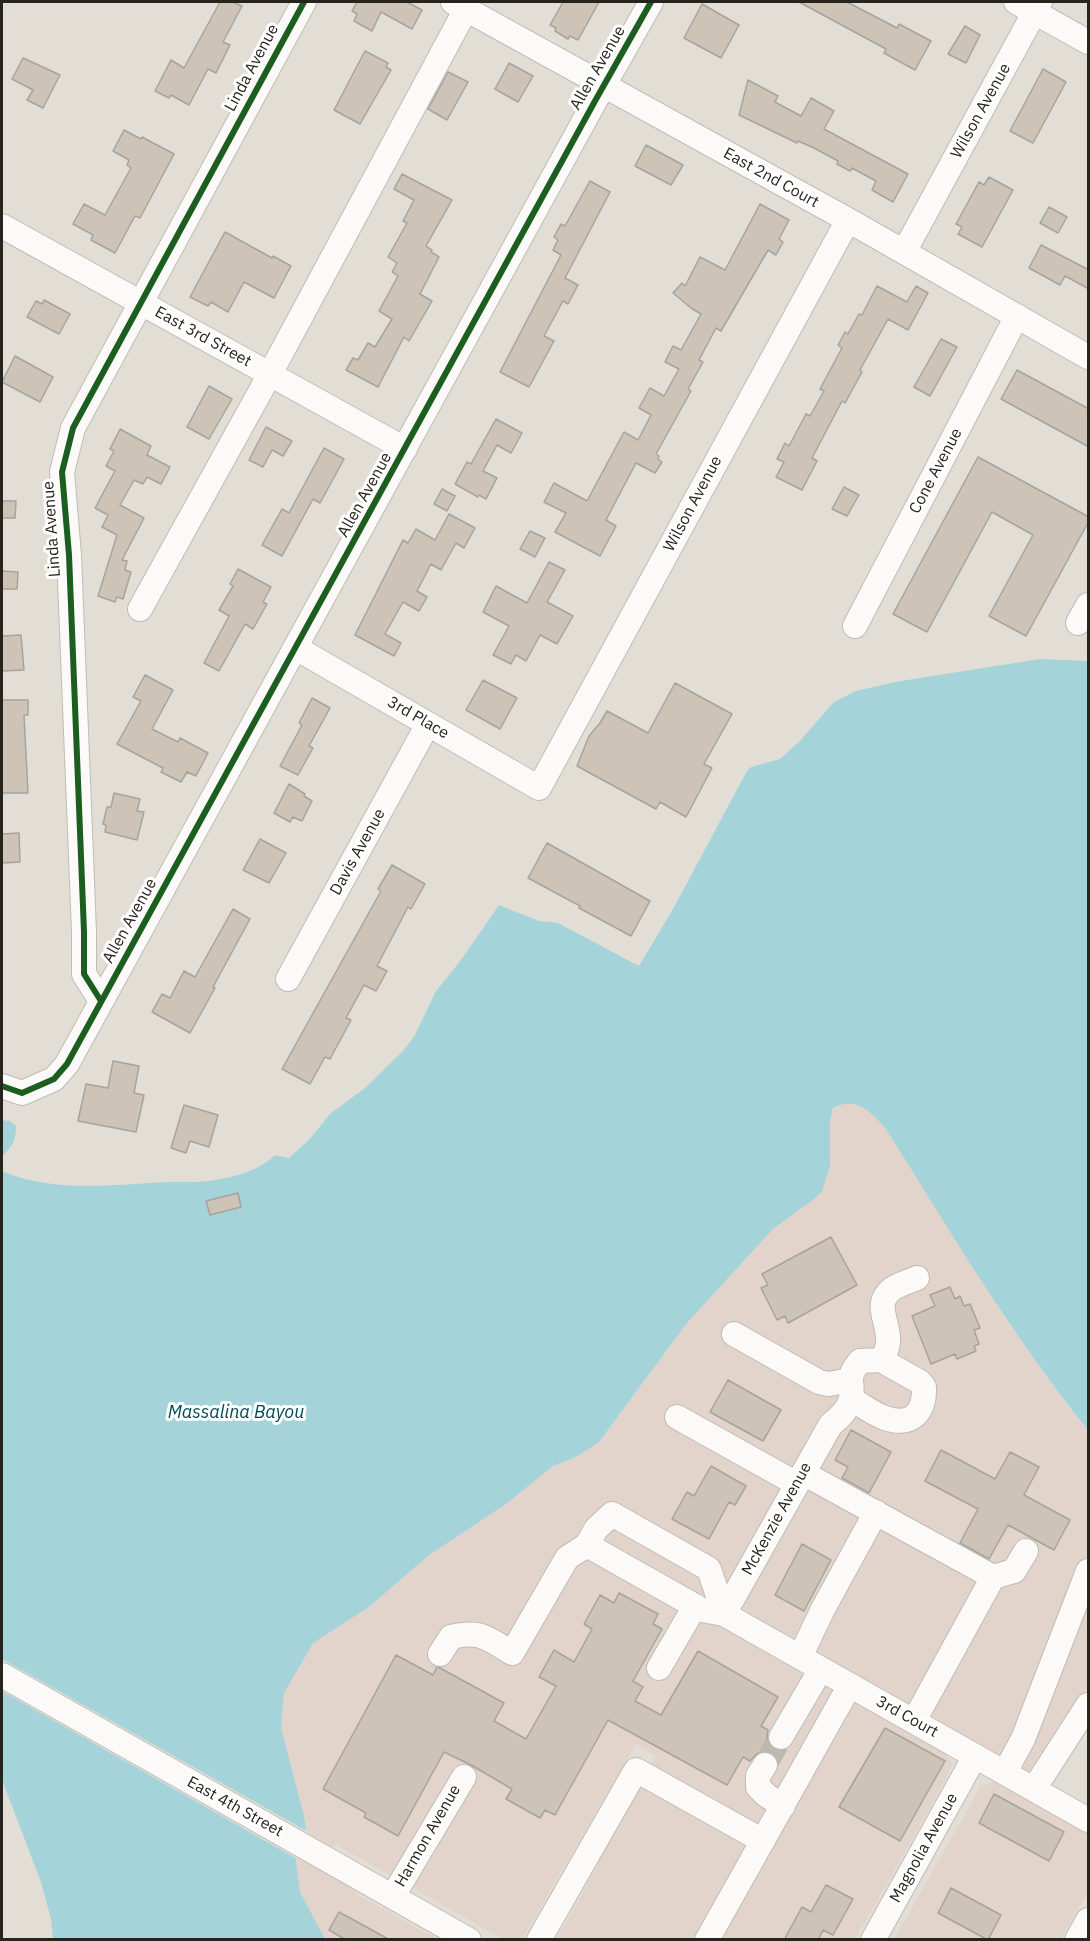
<!DOCTYPE html>
<html>
<head>
<meta charset="utf-8">
<style>
	body { margin:0 }
	#map { position:relative; width:1090px; height:1941px; overflow:hidden; background:#e2ded6; font-family:"IBM Plex Sans",sans-serif }
	canvas { display:block }
	.frame { position:absolute; inset:0; border:3px solid #27241e; pointer-events:none }
</style>
</head>
<body>
<div id="map">
<canvas width="1090" height="1941"></canvas>
<div class="frame"></div>
</div>
<script>
const g = document.querySelector('canvas').getContext('2d');
g.lineJoin = 'round';
function fillPath(path, color) {
  g.fillStyle = color;
  g.fill(path, 'evenodd');
}
function stroke(path, color, width, dash) {
  g.strokeStyle = color;
  g.lineWidth = width;
  g.lineCap = dash ? 'butt' : 'round';
  g.setLineDash(dash || []);
  g.stroke(path);
}
function write(font, color, halo, rows, align = 'center') {
  g.font = font + ' "IBM Plex Sans",sans-serif';
  g.lineWidth = 6;
  g.setLineDash([]);
  g.textBaseline = 'middle';
  g.strokeStyle = halo;
  g.fillStyle = color;
  for (const [text, x, y, turn = 0] of rows) {
    g.save();
    g.translate(x, y);
    g.rotate((+turn || 0) * Math.PI / 180);
    g.textAlign = isNaN(turn) ? turn : align;
    if (halo) g.strokeText(text, 0, 0);
    g.fillText(text, 0, 0);
    g.restore();
  }
}
fillPath(new Path2D(`
	M 848,1103 L 860,1105 L 870,1111 L 886,1129 L 1005,1318 L 1057,1391 L 1088,1430 L 1088,1685 L 1041,1779 L 746,1612 L 742,1606 L 715,1624 L 945,1753 L 953,1764 L 921,1824 L 855,1939 L 557,1939 L 598,1865 L 596,1858 L 656,1756 L 636,1744 L 522,1939 L 503,1939 L 335,1844 L 332,1849 L 307,1836 L 304,1816 L 281,1727 L 284,1693 L 313,1642 L 369,1607 L 428,1556 L 506,1504 L 553,1466 L 576,1457 L 605,1435 L 687,1323 L 773,1229 L 813,1200 L 830,1166 L 830,1120 L 833,1108 Z
	M 992,1782 L 999,1784 L 1088,1834 L 1088,1892 L 1061,1939 L 894,1940 L 981,1786 Z
	M 297,1854 L 342,1880 L 358,1895 L 437,1939 L 325,1939 L 300,1892 L 296,1868 Z`), '#e2d3cb');
fillPath(new Path2D(`
	M 1040,659 L 1088,661 L 1088,1430 C 1012,1336 950,1231 886,1129 C 871,1112 857,1096 833,1108 L 830,1120 L 830,1166 L 822,1191 L 813,1200 L 773,1229 L 687,1323 L 599,1442 L 576,1457 L 553,1466 L 506,1504 L 428,1556 L 369,1607 L 313,1643 L 284,1693 L 281,1727 L 304,1816 L 307,1836 L 296,1861 L 300,1892 L 325,1939 L 53,1939 L 51,1919 L 41,1882 L 2,1780 L 2,1171 C 52,1193 112,1185 166,1182 C 184,1182 204,1183 221,1179 C 242,1175 260,1169 275,1155 L 289,1158 L 309,1140 L 330,1114 L 365,1088 L 404,1050 L 415,1035 L 436,991 L 461,960 L 499,905 L 539,921 L 558,923 L 639,966 L 673,909 L 747,771 L 751,767 L 780,759 L 799,742 L 834,702 L 856,691 L 895,682 Z
	M 2,1120 L 10,1121 L 16,1126 C 16,1141 12,1147 2,1156 Z`), '#a4d4d9');
fillPath(new Path2D(`
	M 2,1659 L 310,1833 L 310,1837 L 299,1860 L 2,1691 Z`), '#e2ded6');
const building = new Path2D(`
	M 220,2 L 233,2 L 242,6 L 223,42 L 230,45 L 216,73 L 208,69 L 189,105 L 171,95 L 169,98 L 155,91 L 171,60 L 184,68 Z
	M 357,2 L 407,2 L 422,10 L 412,29 L 381,12 L 372,31 L 354,21 L 357,14 L 352,11 Z
	M 563,2 L 599,2 L 578,40 L 570,36 L 568,39 L 555,31 L 556,28 L 550,25 Z
	M 799,2 L 847,2 L 897,28 L 899,24 L 931,41 L 915,70 L 884,53 L 886,49 Z
	M 702,4 L 739,25 L 721,58 L 684,38 Z
	M 965,26 L 980,35 L 966,63 L 948,54 Z
	M 365,51 L 388,63 L 386,67 L 391,70 L 360,124 L 334,110 Z
	M 23,58 L 60,75 L 43,108 L 27,100 L 33,90 L 12,79 Z
	M 509,63 L 533,76 L 518,102 L 495,89 Z
	M 1043,69 L 1066,82 L 1033,143 L 1010,131 Z
	M 448,72 L 468,82 L 447,120 L 428,109 Z
	M 748,80 L 778,96 L 775,102 L 801,116 L 811,98 L 834,111 L 824,129 L 908,174 L 893,202 L 872,190 L 876,181 L 852,168 L 850,171 L 837,164 L 838,161 L 814,148 L 798,141 L 797,143 L 739,115 Z
	M 124,130 L 141,139 L 142,137 L 174,154 L 140,218 L 135,216 L 115,253 L 91,240 L 93,235 L 73,224 L 84,204 L 105,215 L 131,168 L 127,165 L 129,160 L 113,151 Z
	M 646,145 L 683,165 L 671,185 L 635,166 Z
	M 402,174 L 452,200 L 426,246 L 432,250 L 431,252 L 439,257 L 420,294 L 432,301 L 409,341 L 404,337 L 378,387 L 346,370 L 353,358 L 358,360 L 368,343 L 375,347 L 392,319 L 379,311 L 398,276 L 392,272 L 397,263 L 388,257 L 407,223 L 403,221 L 414,200 L 394,189 Z
	M 989,177 L 1013,190 L 982,247 L 958,234 L 962,227 L 956,224 L 979,182 L 984,185 Z
	M 590,181 L 610,192 L 565,278 L 578,285 L 568,304 L 563,301 L 544,336 L 554,341 L 529,387 L 500,372 L 561,255 L 553,250 L 558,240 L 554,237 L 561,224 L 565,226 Z
	M 760,204 L 789,220 L 779,239 L 783,242 L 776,255 L 768,250 L 721,331 L 716,328 L 699,360 L 703,362 L 688,389 L 691,391 L 656,454 L 659,456 L 658,459 L 662,462 L 655,473 L 636,463 L 606,520 L 616,526 L 600,556 L 555,532 L 566,513 L 544,502 L 554,483 L 587,501 L 624,432 L 638,440 L 651,415 L 639,408 L 650,388 L 664,396 L 679,369 L 665,362 L 673,346 L 681,350 L 701,314 L 691,308 L 673,293 L 682,283 L 685,286 L 700,257 L 725,270 Z
	M 1049,207 L 1067,217 L 1058,233 L 1040,223 Z
	M 225,232 L 272,258 L 273,256 L 291,266 L 274,298 L 244,282 L 228,312 L 211,302 L 208,306 L 190,297 Z
	M 1041,245 L 1089,270 L 1089,289 L 1065,276 L 1060,285 L 1029,268 Z
	M 877,286 L 907,302 L 916,286 L 928,293 L 908,330 L 888,319 L 860,370 L 862,372 L 845,403 L 842,401 L 812,458 L 817,461 L 802,490 L 776,477 L 784,462 L 777,459 L 785,443 L 789,446 L 806,414 L 810,416 L 824,391 L 820,389 L 842,348 L 838,345 L 845,332 L 848,334 L 859,314 L 862,315 Z
	M 44,300 L 70,314 L 59,334 L 27,317 L 36,301 L 42,304 Z
	M 941,339 L 957,347 L 930,396 L 914,387 Z
	M 15,356 L 53,377 L 40,402 L 2,382 Z
	M 1017,370 L 1089,409 L 1089,447 L 1001,399 Z
	M 209,386 L 232,399 L 209,439 L 187,427 Z
	M 496,419 L 522,433 L 511,453 L 497,445 L 483,471 L 497,478 L 486,499 L 479,495 L 478,497 L 455,484 L 467,462 L 471,464 Z
	M 266,427 L 292,441 L 283,456 L 272,450 L 263,467 L 249,460 Z
	M 120,429 L 151,446 L 147,455 L 170,467 L 161,484 L 147,477 L 143,484 L 134,480 L 120,505 L 144,518 L 122,560 L 127,561 L 125,570 L 131,572 L 123,599 L 117,597 L 115,602 L 98,596 L 117,535 L 102,527 L 108,515 L 95,508 L 115,471 L 106,466 L 114,451 L 110,449 Z
	M 324,448 L 344,459 L 320,503 L 313,499 L 282,556 L 262,545 L 282,509 L 289,513 Z
	M 978,457 L 1089,517 L 1089,521 L 1026,636 L 989,616 L 1033,535 L 992,512 L 927,632 L 893,614 Z
	M 844,487 L 859,495 L 847,516 L 832,509 Z
	M 442,489 L 455,496 L 447,511 L 434,504 Z
	M 2,501 L 16,501 L 15,518 L 2,518 Z
	M 449,514 L 475,528 L 464,548 L 456,543 L 441,570 L 431,564 L 417,591 L 427,597 L 419,611 L 403,602 L 385,634 L 401,643 L 394,656 L 355,635 L 403,540 L 408,543 L 416,529 L 435,540 Z
	M 530,531 L 545,538 L 535,557 L 520,549 Z
	M 549,562 L 565,570 L 547,602 L 573,616 L 557,644 L 540,635 L 526,661 L 516,655 L 511,664 L 493,655 L 509,626 L 483,612 L 496,586 L 527,603 Z
	M 238,569 L 271,587 L 263,602 L 267,604 L 253,629 L 245,624 L 219,671 L 204,663 L 229,616 L 219,610 L 233,586 L 230,584 Z
	M 2,571 L 18,572 L 17,589 L 2,589 Z
	M 21,635 L 24,670 L 2,671 L 2,636 Z
	M 145,675 L 173,690 L 152,729 L 178,742 L 180,738 L 208,753 L 196,776 L 187,772 L 181,782 L 161,772 L 163,768 L 117,744 L 141,701 L 133,697 Z
	M 483,680 L 517,698 L 500,729 L 466,710 Z
	M 675,683 L 732,714 L 704,764 L 712,768 L 686,817 L 660,802 L 656,809 L 577,766 L 589,736 L 600,723 L 607,711 L 648,733 Z
	M 312,698 L 330,708 L 309,746 L 313,748 L 298,775 L 280,766 L 302,725 L 299,723 Z
	M 2,700 L 28,700 L 28,715 L 24,715 L 28,793 L 2,793 Z
	M 289,784 L 305,794 L 304,796 L 312,801 L 302,821 L 293,817 L 290,822 L 274,813 Z
	M 114,793 L 140,799 L 137,811 L 144,812 L 137,840 L 105,832 L 106,825 L 103,824 L 107,807 L 111,807 Z
	M 19,833 L 20,862 L 2,863 L 2,834 Z
	M 260,839 L 286,853 L 269,883 L 243,870 Z
	M 547,843 L 650,901 L 631,936 L 579,908 L 580,906 L 528,878 Z
	M 392,865 L 425,884 L 411,909 L 408,907 L 377,966 L 387,971 L 376,991 L 364,985 L 346,1018 L 351,1020 L 330,1059 L 325,1057 L 310,1084 L 282,1069 L 381,891 L 378,889 Z
	M 233,909 L 250,919 L 213,987 L 215,988 L 190,1033 L 152,1012 L 162,994 L 170,998 L 184,971 L 195,977 Z
	M 113,1061 L 139,1066 L 134,1093 L 144,1095 L 136,1132 L 78,1121 L 86,1084 L 108,1088 Z
	M 184,1105 L 218,1115 L 209,1147 L 190,1141 L 186,1153 L 171,1148 Z
	M 238,1193 L 241,1207 L 210,1215 L 206,1201 Z
	M 831,1237 L 857,1285 L 788,1323 L 785,1316 L 777,1320 L 761,1288 L 768,1285 L 762,1274 Z
	M 950,1287 L 955,1299 L 960,1296 L 964,1306 L 970,1304 L 980,1328 L 974,1330 L 979,1344 L 974,1346 L 976,1351 L 957,1359 L 955,1354 L 931,1364 L 912,1316 L 935,1306 L 930,1295 Z
	M 728,1380 L 781,1410 L 763,1441 L 710,1412 Z
	M 851,1430 L 891,1452 L 869,1493 L 842,1478 L 848,1467 L 835,1460 Z
	M 941,1450 L 995,1479 L 1010,1452 L 1039,1467 L 1024,1495 L 1070,1520 L 1054,1550 L 1008,1525 L 989,1559 L 960,1543 L 978,1509 L 925,1481 Z
	M 711,1466 L 746,1486 L 735,1505 L 729,1502 L 709,1539 L 672,1519 L 687,1492 L 694,1496 Z
	M 802,1544 L 831,1560 L 804,1611 L 775,1595 Z
	M 619,1593 L 658,1614 L 653,1624 L 662,1629 L 633,1681 L 643,1687 L 635,1701 L 661,1715 L 698,1651 L 778,1697 L 761,1726 L 768,1730 L 767,1737 L 769,1744 L 774,1750 L 782,1751 L 777,1758 L 773,1753 L 766,1751 L 758,1753 L 750,1761 L 743,1757 L 727,1785 L 608,1720 L 555,1815 L 545,1810 L 540,1818 L 506,1799 L 512,1789 L 471,1765 L 444,1752 L 398,1836 L 364,1817 L 366,1813 L 323,1789 L 396,1655 L 433,1675 L 437,1667 L 440,1668 L 504,1703 L 494,1721 L 526,1739 L 556,1686 L 539,1677 L 554,1650 L 574,1662 L 592,1629 L 584,1624 L 600,1595 L 614,1603 Z
	M 885,1728 L 945,1761 L 900,1841 L 839,1807 Z
	M 994,1794 L 1064,1832 L 1049,1861 L 979,1823 Z
	M 826,1885 L 853,1899 L 833,1935 L 823,1930 L 818,1940 L 784,1940 L 802,1907 L 811,1912 Z
	M 951,1888 L 1001,1915 L 988,1940 L 938,1913 Z
	M 339,1912 L 390,1940 L 346,1940 L 329,1930 Z`);
fillPath(building, '#cdc3b7');
stroke(building, '#a7a39d', 1.5);
stroke(new Path2D(`
	M 765,1765 L 781,1737`), '#bdb9b1', 24, [24, 12]);
const minor = new Path2D(`
	M 453,2 L 848,220 L 1088,357
	M 1016,2 L 1088,42
	M 2,226 L 405,449
	M 904,252 L 1040,2
	M 140,609 L 270,374 L 466,9
	M 1078,623 L 1088,605
	M 855,626 L 1017,316
	M 296,648 L 539,788 L 848,220
	M 288,979 L 428,724
	M 101,1001 L 84,974 L 84,932 L 69,555 L 62,472 L 73,428 L 304,2
	M 2,1086 L 22,1093 L 54,1079 L 67,1064 L 595,101 L 651,2
	M 734,1334 L 819,1382 L 829,1384 L 850,1380
	M 851,1399 C 862,1405 873,1414 885,1418 C 911,1427 925,1413 924,1387 L 920,1382 L 881,1360
	M 677,1417 L 797,1484
	M 803,1473 L 993,1577
	M 724,1614 L 709,1569 L 612,1514 L 596,1529 L 587,1545 L 702,1610 L 724,1614 L 1088,1820
	M 724,1614 L 831,1424 C 839,1419 849,1408 851,1398 C 854,1380 845,1379 860,1361 L 881,1360 C 901,1334 871,1311 888,1293 C 894,1285 909,1282 917,1278
	M 440,1654 L 451,1637 C 481,1630 487,1638 512,1653 L 567,1558 L 587,1545
	M 800,1657 L 823,1609 L 876,1512
	M 659,1668 L 695,1606
	M 2,1675 L 469,1940
	M 914,1721 L 993,1577 L 1014,1571 L 1026,1551
	M 781,1737 L 821,1669
	M 765,1765 L 758,1776 L 758,1787 L 766,1795 L 783,1806
	M 1005,1772 L 1023,1739 L 1088,1571
	M 1034,1789 L 1088,1705
	M 393,1896 L 464,1777
	M 539,1940 L 636,1770 L 763,1841
	M 707,1940 L 850,1685
	M 873,1940 L 975,1756
	M 1077,1940 L 1088,1920`);
stroke(minor, '#bfbcb5', 26);
stroke(minor, '#fbfaf9', 24);
stroke(new Path2D(`
	M 101,1001 L 84,974 L 84,932 L 69,555 L 62,472 L 73,428 L 304,2
	M 2,1086 L 22,1093 L 54,1079 L 67,1064 L 595,101 L 651,2`), '#1b5e20', 6);
write('16px', '#27241e', '#fff', [
	["Linda Avenue",252,68,-62],
	["Allen Avenue",598,68,-60],
	["Wilson Avenue",981,111,-61],
	["East 2nd Court",771,178,29],
	["East 3rd Street",203,337,29],
	["Cone Avenue",936,471,-62],
	["Allen Avenue",365,495,-61],
	["Wilson Avenue",693,504,-62],
	["Linda Avenue",52,529,-94],
	["3rd Place",418,718,30],
	["Davis Avenue",358,852,-61],
	["Allen Avenue",130,921,-61],
	["McKenzie Avenue",777,1519,-61],
	["3rd Court",907,1717,29],
	["East 4th Street",235,1807,29],
	["Harmon Avenue",428,1836,-60],
	["Magnolia Avenue",924,1848,-61]
]);
write('italic 18px', '#04484f', '#fff', [
	["Massalina Bayou",236,1413]
]);
</script>
</body>
</html>
